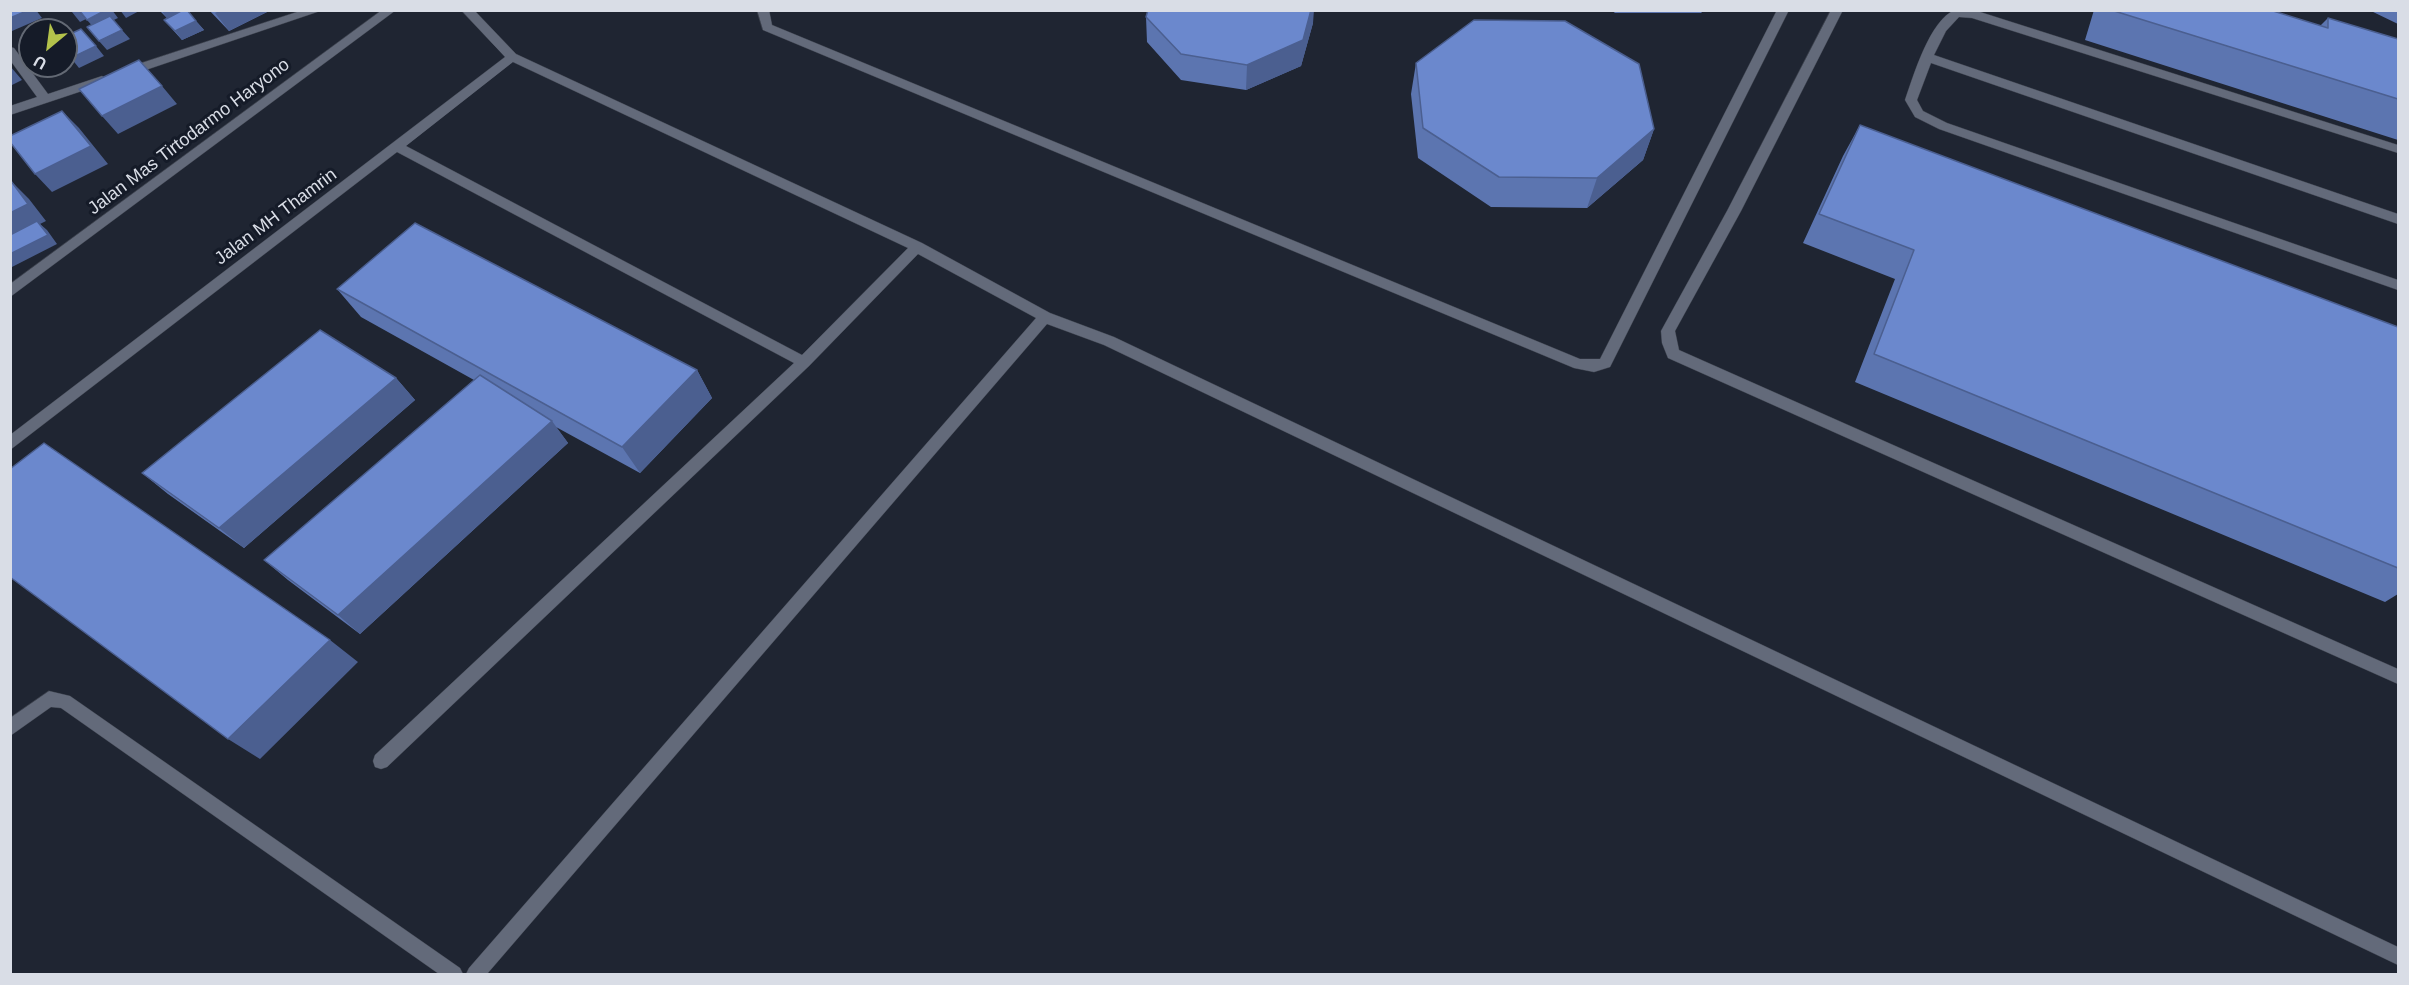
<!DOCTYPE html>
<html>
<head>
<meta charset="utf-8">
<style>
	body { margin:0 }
	#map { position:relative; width:2409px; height:985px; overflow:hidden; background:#1f2532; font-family:Helvetica,sans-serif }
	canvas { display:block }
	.frame { position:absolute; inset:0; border:12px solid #d9dde6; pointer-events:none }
	.north { position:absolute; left:18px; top:18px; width:60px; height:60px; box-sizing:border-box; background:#151b28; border:2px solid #636974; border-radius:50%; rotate:209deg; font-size:16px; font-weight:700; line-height:24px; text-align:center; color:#d9dde6 }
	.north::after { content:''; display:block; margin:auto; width:21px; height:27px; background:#b3c24b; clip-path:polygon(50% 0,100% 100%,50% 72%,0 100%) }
</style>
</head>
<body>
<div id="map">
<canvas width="2409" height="985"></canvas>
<div class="frame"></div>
<div class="north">U</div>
</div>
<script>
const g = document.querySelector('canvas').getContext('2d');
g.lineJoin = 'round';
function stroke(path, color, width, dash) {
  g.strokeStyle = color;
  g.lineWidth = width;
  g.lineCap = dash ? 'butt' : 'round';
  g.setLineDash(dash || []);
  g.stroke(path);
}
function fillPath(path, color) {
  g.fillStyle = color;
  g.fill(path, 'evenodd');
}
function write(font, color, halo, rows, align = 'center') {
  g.font = font + ' Helvetica,sans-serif';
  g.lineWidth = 6;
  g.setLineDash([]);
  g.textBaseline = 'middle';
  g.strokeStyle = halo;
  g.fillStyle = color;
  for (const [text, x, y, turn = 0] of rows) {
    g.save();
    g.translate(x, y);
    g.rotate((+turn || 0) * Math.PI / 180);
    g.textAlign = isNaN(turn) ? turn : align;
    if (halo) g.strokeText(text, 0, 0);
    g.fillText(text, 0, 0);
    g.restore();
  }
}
const lane = new Path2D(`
	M 382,10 L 396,10 L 10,297 L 10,284 Z
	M 461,10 L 474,10 L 516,54 L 922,243 L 1050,313 L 1114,337 L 2398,947 L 2398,965 L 1104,345 L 1047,324 L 487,974 L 466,974 L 469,968 L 1036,318 L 918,254 L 809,366 L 387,767 L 381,769 L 375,767 L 373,761 L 375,755 L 794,363 L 397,152 L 10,450 L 10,435 L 505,57 ZM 513,62 L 908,248 L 802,355 L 406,146 Z
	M 757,10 L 769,10 L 772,25 L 1580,359 L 1600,359 L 1777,10 L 1789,10 L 1610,367 L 1594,372 L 1574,368 L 763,30 Z
	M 1831,10 L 1843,10 L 1741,211 L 1675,331 L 1679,350 L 2398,669 L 2398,684 L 1668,358 L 1662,343 L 1661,331 L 1727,211 Z
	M 1955,10 L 1977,11 L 2398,145 L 2398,153 L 1972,18 L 1959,17 L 1946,31 L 1934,55 L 2398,214 L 2398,224 L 1931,63 L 1917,100 L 1923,111 L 1947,123 L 2398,280 L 2398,290 L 1939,129 L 1915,117 L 1905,100 C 1913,77 1930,19 1955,10 Z
	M 49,691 L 70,696 L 460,968 L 463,974 L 439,974 L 61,708 L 51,707 L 10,736 L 10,718 Z`);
const street = new Path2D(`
	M 303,10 L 323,10 L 128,76 L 124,77 L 118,73 L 120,70 Z
	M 10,47 L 14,48 L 48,94 L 102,76 L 108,80 L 106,83 L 10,115 L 10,106 L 37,97 L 10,60 Z`);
stroke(lane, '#3a3f4a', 1);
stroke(street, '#3a3f4a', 1);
fillPath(lane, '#636a7a');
fillPath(street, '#636a7a');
fillPath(new Path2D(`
	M 159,10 L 191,10 L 188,12 L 204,30 L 182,40 L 164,20 L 167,18 Z
	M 209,10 L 268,10 L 269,11 L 229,31 Z
	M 1611,10 L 1704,10 L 1701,13 L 1615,13 Z
	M 2094,10 L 2270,10 L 2320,26 L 2328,18 L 2398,39 L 2398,140 L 2085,40 Z
	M 2369,10 L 2398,10 L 2398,24 Z
	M 1146,17 L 1313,23 L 1301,66 L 1246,90 L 1181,80 L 1147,42 Z
	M 1416,63 L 1654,129 L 1643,160 L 1587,208 L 1491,207 L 1418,158 L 1411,94 Z
	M 1860,125 L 2398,327 L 2398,594 L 2385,602 L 1855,382 L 1895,279 L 1803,243 L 1843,156 Z
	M 337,289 L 697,370 L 712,398 L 640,473 L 556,427 L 568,443 L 360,634 L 288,580 L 264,560 L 474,380 L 361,317 Z
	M 396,378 L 415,400 L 244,548 L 168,494 L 142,473 Z`), '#5c75b0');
fillPath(new Path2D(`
	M 29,10 L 36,10 L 42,18 L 12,31 L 10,30 L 10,18 Z
	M 76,10 L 78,10 L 86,19 L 80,22 L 72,12 Z
	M 106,10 L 112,10 L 118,18 L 95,29 L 87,20 Z
	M 120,10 L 141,10 L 126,18 Z
	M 161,10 L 191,10 L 169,21 Z
	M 221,10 L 268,10 L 269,11 L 229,31 L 215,13 Z
	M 1311,10 L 1314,10 L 1313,23 L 1301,66 L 1246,90 L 1247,65 Z
	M 196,21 L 204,30 L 182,40 L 175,31 Z
	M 122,30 L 130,39 L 107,50 L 99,41 Z
	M 96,46 L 104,56 L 79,68 L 71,58 Z
	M 10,66 L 22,80 L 10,86 Z
	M 162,86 L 177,104 L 118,134 L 102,116 Z
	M 62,111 L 79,128 L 108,164 L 52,192 L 35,174 Z
	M 1654,129 L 1643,160 L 1587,208 L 1597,178 Z
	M 11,181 L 29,199 L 46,221 L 40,224 L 47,230 L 57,244 L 10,268 Z
	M 697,370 L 712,398 L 640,473 L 622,447 Z
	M 396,378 L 415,400 L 244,548 L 219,528 Z
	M 552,421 L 568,443 L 360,634 L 338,615 Z
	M 330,640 L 358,662 L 260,759 L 228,739 Z`), '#4b5f90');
const building = new Path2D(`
	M 10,10 L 29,10 L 10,18 Z
	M 79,10 L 106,10 L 87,20 Z
	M 183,10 L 187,10 L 196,21 L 175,31 L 164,20 Z
	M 1148,10 L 1311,10 L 1303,40 L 1247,65 L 1181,54 L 1146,17 Z
	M 2111,10 L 2270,10 L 2328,28 L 2328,18 L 2398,39 L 2398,99 Z
	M 110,16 L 122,30 L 99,41 L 87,27 Z
	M 1474,20 L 1565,21 L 1639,64 L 1654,129 L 1597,178 L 1499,177 L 1423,128 L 1416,63 Z
	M 81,29 L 96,46 L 71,58 L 66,53 L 66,36 Z
	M 139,60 L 162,86 L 102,116 L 79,89 Z
	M 62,111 L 91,146 L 35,174 L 10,142 L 10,136 Z
	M 1860,125 L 2398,327 L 2398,568 L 1874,354 L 1914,250 L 1819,214 Z
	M 11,181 L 28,204 L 10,213 L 10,182 Z
	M 37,221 L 48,235 L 10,254 L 10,235 Z
	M 415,223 L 697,370 L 622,447 L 337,289 Z
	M 320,330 L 396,378 L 219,528 L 142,473 Z
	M 480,375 L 552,421 L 338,615 L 264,560 Z
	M 44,443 L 330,640 L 228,739 L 10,577 L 10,469 Z`);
fillPath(building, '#6b88cd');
stroke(building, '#4b5f90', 1.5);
write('18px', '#d9dde6', '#151b28', [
	["Jalan Mas Tirtodarmo Haryono",189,137,-37],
	["Jalan MH Thamrin",276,217,-37]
]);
</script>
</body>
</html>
